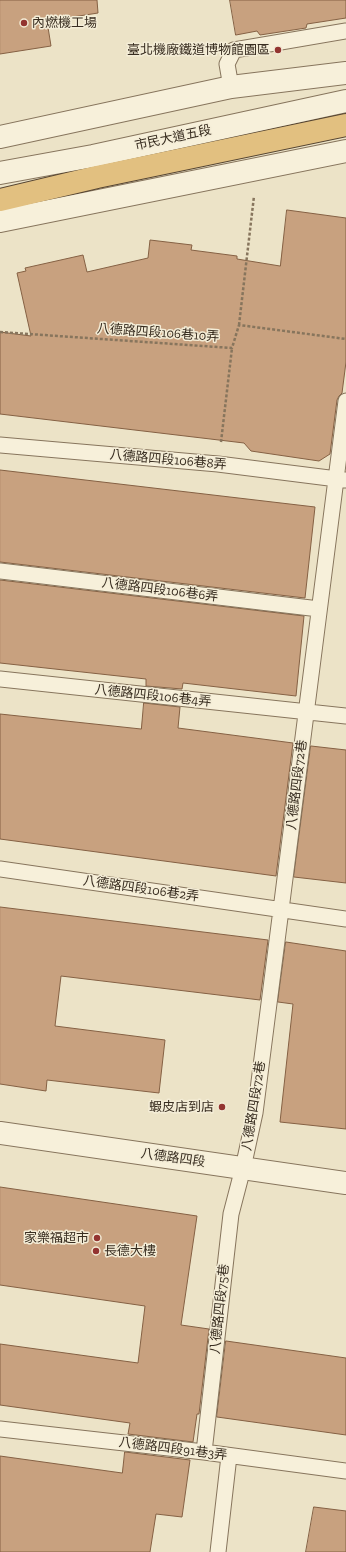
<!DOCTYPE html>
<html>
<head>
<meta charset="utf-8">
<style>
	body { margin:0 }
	canvas { display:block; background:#ece3c7 }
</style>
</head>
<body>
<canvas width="346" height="1552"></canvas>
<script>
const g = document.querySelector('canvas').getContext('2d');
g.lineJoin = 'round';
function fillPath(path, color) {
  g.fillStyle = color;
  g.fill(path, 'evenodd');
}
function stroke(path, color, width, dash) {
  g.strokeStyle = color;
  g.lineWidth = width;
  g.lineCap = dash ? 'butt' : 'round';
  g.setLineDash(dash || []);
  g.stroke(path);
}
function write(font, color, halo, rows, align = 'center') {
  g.font = font + ' "Zilla Slab","Noto Sans TC",serif';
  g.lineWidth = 3;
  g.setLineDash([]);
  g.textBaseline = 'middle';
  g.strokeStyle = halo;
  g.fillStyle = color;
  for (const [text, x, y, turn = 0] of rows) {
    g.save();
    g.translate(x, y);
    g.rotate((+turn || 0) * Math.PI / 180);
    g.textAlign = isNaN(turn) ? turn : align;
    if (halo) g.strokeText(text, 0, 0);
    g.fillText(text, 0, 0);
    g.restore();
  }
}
const building = new Path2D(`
	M 0,0 L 97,0 L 98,13 L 47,21 L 51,46 L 0,54 Z
	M 230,0 L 346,0 L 346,18 L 307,24 L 306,28 L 260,35 L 257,31 L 236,35 Z
	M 287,210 L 346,218 L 346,362 L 342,393 L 339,396 L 337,400 L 330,454 L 319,461 L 251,451 L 244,443 L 0,414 L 0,332 L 31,336 L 17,273 L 26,271 L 25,268 L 83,255 L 87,272 L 148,258 L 150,240 L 192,245 L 191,250 L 237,256 L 237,259 L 280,266 Z
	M 0,470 L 315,507 L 305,598 L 0,562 Z
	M 0,580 L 304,616 L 296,696 L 183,683 L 182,689 L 146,686 L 146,679 L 0,663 Z
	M 144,703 L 180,707 L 178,728 L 293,743 L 276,876 L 0,839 L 0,714 L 141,729 Z
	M 311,746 L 346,750 L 346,883 L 294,877 Z
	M 0,907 L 268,940 L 260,1000 L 61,976 L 55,1026 L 165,1040 L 159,1093 L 47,1080 L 46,1091 L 0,1084 Z
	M 286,942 L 346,951 L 346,1129 L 280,1122 L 293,1004 L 278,1002 Z
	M 0,1187 L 197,1216 L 181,1325 L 209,1329 L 199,1414 L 197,1414 L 193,1442 L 128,1434 L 130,1423 L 0,1405 L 0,1344 L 138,1363 L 145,1306 L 0,1285 Z
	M 226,1341 L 346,1358 L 346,1435 L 217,1417 Z
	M 125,1452 L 190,1460 L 182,1517 L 156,1514 L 150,1552 L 0,1552 L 0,1456 L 122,1473 Z
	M 314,1507 L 346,1511 L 346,1552 L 306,1552 Z`);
fillPath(building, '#c8a17f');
stroke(building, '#856144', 1);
const service = new Path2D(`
	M 231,87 L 227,64 L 234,50 L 346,31
	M 0,445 L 218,464 L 345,480
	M 0,571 L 319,609
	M 0,679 L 346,716
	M 0,869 L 346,919
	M 0,1429 L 204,1452 L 346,1471
	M 204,1452 L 231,1214 L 243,1168 L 255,1113 L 346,401
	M 218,1552 L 229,1456`);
const minor = new Path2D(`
	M 0,137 L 231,87 L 346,73`);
const tertiary = new Path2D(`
	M 0,173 L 93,156 L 346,101
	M 0,221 L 346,151
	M 0,1133 L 346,1183`);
const trunk = new Path2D(`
	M 0,200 L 97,177 L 346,125`);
stroke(service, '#87755d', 17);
stroke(minor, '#87755d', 24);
stroke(tertiary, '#87755d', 24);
stroke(trunk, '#554431', 24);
stroke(new Path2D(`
	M 239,325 L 254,196
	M 0,332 L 232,348 L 239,325 L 346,339
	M 221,442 L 232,348`), '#87755d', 2.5, [3, 2]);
stroke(service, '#f7f0da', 15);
stroke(minor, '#f7f0da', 22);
stroke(tertiary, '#f7f0da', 22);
stroke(trunk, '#e2c080', 22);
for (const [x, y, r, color] of [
	[24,23,4,"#933430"],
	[278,50,4,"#933430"],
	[222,1107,4,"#933430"],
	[97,1238,4,"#933430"],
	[96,1251,4,"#933430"]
]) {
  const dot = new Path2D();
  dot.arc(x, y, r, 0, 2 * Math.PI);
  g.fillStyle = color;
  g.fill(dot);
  stroke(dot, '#f4edd7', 1.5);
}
write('13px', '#382d20', '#f4edd7', [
	["內燃機工場",32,23,"left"],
	["臺北機廠鐵道博物館園區",270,50],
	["蝦皮店到店",214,1107],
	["家樂福超市",89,1238],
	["長德大樓",104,1251,"left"]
], 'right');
write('13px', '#382d20', '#f4edd7', [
	["市民大道五段",173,138,-12],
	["八德路四段106巷10弄",158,333,4],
	["八德路四段106巷8弄",168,460,5],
	["八德路四段106巷6弄",160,590,7],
	["八德路四段106巷4弄",153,696,6],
	["八德路四段72巷",297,785,-83],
	["八德路四段106巷2弄",141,889,8],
	["八德路四段72巷",254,1106,-81],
	["八德路四段",173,1158,8],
	["八德路四段75巷",220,1309,-84],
	["八德路四段91巷3弄",173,1449,7]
]);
</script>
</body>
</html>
